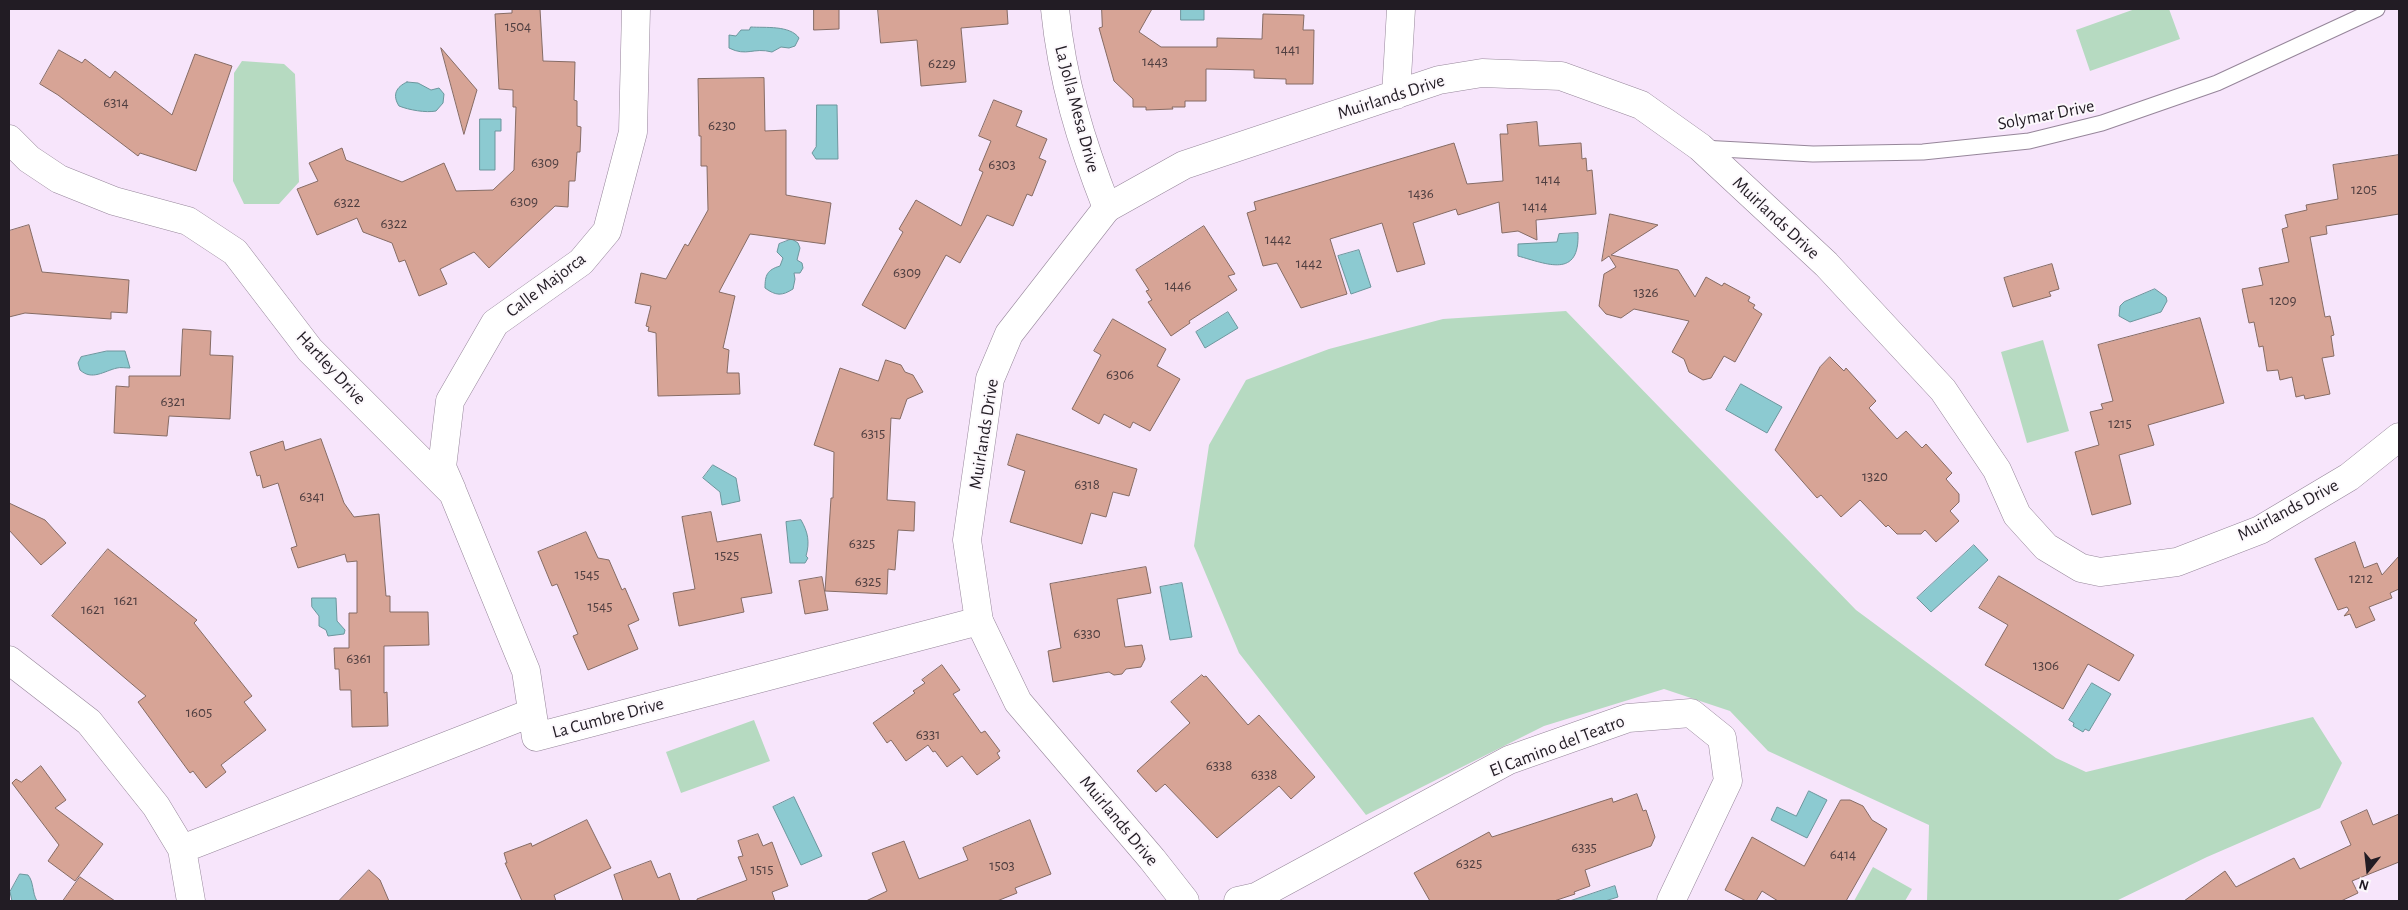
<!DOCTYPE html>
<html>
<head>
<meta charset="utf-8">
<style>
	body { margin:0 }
	#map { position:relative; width:2408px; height:910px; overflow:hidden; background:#f7e5fb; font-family:"Alegreya Sans",sans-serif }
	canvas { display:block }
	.frame { position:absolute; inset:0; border:10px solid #221c24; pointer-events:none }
	.north { position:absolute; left:2343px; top:845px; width:50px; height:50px; -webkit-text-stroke:4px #fcf8fc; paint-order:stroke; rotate:196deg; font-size:14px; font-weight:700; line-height:20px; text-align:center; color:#221c24 }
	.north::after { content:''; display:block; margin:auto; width:18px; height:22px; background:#221c24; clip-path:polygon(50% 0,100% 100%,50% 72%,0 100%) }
</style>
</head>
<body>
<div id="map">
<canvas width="2408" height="910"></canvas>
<div class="frame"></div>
<div class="north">N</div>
</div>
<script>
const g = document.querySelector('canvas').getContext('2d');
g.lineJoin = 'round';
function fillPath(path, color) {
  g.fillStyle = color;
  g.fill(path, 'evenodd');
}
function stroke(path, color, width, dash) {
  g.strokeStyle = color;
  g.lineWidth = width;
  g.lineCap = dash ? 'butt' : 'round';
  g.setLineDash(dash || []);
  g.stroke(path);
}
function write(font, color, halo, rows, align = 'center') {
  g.font = font + ' "Alegreya Sans",sans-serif';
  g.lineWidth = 4;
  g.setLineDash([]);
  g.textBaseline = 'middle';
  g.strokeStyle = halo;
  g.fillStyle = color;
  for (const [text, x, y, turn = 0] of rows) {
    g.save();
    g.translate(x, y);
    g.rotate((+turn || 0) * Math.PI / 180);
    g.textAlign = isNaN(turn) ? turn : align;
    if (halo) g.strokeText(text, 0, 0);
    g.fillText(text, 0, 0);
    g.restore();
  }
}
fillPath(new Path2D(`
	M 2135,9 L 2169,9 L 2180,39 L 2090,71 L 2076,30 Z
	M 242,61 L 284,64 L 295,74 L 299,182 L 279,204 L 244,204 L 233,181 L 234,73 Z
	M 1566,311 L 1856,610 L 2056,758 L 2086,772 L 2313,717 L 2342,763 L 2320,808 L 2207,857 L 2116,901 L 1927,901 L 1929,825 L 1768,751 L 1730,711 L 1664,689 L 1544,726 L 1366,815 L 1239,653 L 1194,546 L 1209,445 L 1246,380 L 1329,349 L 1443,319 Z
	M 2043,340 L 2069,431 L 2027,443 L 2001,352 Z
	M 754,720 L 770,761 L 681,793 L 666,752 Z
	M 1873,867 L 1912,889 L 1905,901 L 1854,901 Z`), '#b6dac1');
const water = new Path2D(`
	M 1181,9 L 1204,9 L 1204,20 L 1181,20 Z
	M 751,27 C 765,28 790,25 799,38 L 795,46 L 789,48 L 781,47 L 772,52 C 753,47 747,57 729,48 L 729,35 L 736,36 L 741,30 L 749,30 Z
	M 407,82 L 418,83 L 431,90 L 439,88 L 444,94 L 443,103 L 436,111 C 426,113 409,110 399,106 C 392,95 396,87 407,82 Z
	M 817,105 L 837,105 L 838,159 L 816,159 L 812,153 L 816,147 Z
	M 480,119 L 501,119 L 501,131 L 495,131 L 495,170 L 480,170 Z
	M 1578,233 C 1580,279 1547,264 1518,256 L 1518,244 L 1557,242 L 1559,234 Z
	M 792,239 L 798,243 L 800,248 L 797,260 L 802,263 L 803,268 L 800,273 L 794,273 L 795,279 L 793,289 C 782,296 776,296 765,288 C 765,275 767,270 780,266 L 783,258 L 777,252 L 779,244 Z
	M 1359,250 L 1371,287 L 1351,294 L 1338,256 Z
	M 2155,289 L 2166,297 L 2167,301 L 2161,312 L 2130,322 L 2119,316 L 2120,306 L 2124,302 Z
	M 1228,312 L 1238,328 L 1205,348 L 1196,332 Z
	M 107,351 L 125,351 L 130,368 C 126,368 120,367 117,368 C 104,371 92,381 80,370 L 78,363 L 81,357 Z
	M 1741,384 L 1782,407 L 1767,433 L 1726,410 Z
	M 713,465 L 736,478 L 740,501 L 722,505 L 720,492 L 703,478 Z
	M 801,520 C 808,532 810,542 806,556 L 808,558 L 805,563 L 790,563 L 786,522 Z
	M 1974,545 L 1988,560 L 1931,612 L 1917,598 Z
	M 1182,583 L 1192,637 L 1170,640 L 1160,587 Z
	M 312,598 L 336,598 L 337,621 L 345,630 L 344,634 L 328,636 L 326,630 L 319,626 L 319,616 L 312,607 Z
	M 2092,683 L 2111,694 L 2089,731 L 2085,729 L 2083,732 L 2073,726 L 2074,723 L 2069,720 Z
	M 1809,791 L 1827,800 L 1807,838 L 1771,820 L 1777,807 L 1796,816 Z
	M 794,797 L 822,856 L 801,865 L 773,807 Z
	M 20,874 L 28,875 C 34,882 32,893 37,901 L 12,901 L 10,892 Z
	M 1615,886 L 1618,897 L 1605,901 L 1570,901 Z`);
fillPath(water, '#8ccad1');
stroke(water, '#6c969d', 1);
const building = new Path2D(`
	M 520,9 L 540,9 L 543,61 L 575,62 L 574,100 L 577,101 L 577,126 L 581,127 L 580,152 L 577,152 L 575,181 L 569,181 L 568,207 L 555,206 L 489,268 L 474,252 L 440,269 L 447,284 L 419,296 L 405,260 L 399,262 L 392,243 L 363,232 L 357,218 L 317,235 L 297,189 L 318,181 L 309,163 L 342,148 L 346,160 L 402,182 L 444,163 L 456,191 L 493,190 L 514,170 L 516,107 L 513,107 L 513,90 L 499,89 L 495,14 L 512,13 L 512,10 Z
	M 814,9 L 839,9 L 839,29 L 814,30 Z
	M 878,9 L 1007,9 L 1008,24 L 961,28 L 966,82 L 921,86 L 917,40 L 881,43 Z
	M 1102,9 L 1152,9 L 1139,32 L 1161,47 L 1217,47 L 1217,38 L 1262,39 L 1263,14 L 1304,15 L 1303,30 L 1314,30 L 1313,84 L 1286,84 L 1286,79 L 1254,78 L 1254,70 L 1206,69 L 1206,101 L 1185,101 L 1185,107 L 1172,107 L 1173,109 L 1146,110 L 1146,107 L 1133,107 L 1133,99 L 1114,81 L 1099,28 L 1102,27 Z
	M 441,48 L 477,90 L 464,134 Z
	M 59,50 L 82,63 L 85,59 L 110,78 L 115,71 L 172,115 L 195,54 L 232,66 L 196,171 L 140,153 L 138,156 L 58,95 L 40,84 Z
	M 764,78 L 765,131 L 786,130 L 786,195 L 831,203 L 825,244 L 750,234 L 719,292 L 735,296 L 723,348 L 729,350 L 727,373 L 739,373 L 740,394 L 658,396 L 656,333 L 648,331 L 649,327 L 646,326 L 651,306 L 635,303 L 641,273 L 666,279 L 685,244 L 688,246 L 708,210 L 707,166 L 701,166 L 701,136 L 699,136 L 698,79 Z
	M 994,100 L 1022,111 L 1016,126 L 1047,139 L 1039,158 L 1046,161 L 1032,196 L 1027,194 L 1013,226 L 987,215 L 960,263 L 946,255 L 905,329 L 862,305 L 903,232 L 899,229 L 916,200 L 961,226 L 983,172 L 979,170 L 991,141 L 979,136 Z
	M 1537,122 L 1539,146 L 1581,143 L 1582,159 L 1586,158 L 1587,171 L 1592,170 L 1596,214 L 1536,220 L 1537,240 L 1518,231 L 1502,233 L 1499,202 L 1458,215 L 1456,209 L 1413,223 L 1425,264 L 1397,272 L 1382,223 L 1330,239 L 1347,294 L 1301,308 L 1277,263 L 1263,266 L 1247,213 L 1256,210 L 1254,202 L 1454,143 L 1467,184 L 1503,181 L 1500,134 L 1508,134 L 1507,125 Z
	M 2399,155 L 2399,214 L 2326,226 L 2327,234 L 2310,237 L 2325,317 L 2330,316 L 2334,335 L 2331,336 L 2334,356 L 2322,358 L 2330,394 L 2305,399 L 2304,395 L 2296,397 L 2292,377 L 2280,380 L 2278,370 L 2267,371 L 2263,346 L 2259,347 L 2254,322 L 2249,323 L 2242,289 L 2263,285 L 2259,268 L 2289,262 L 2282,229 L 2288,227 L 2285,215 L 2307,210 L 2306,205 L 2338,199 L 2333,165 Z
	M 1610,214 L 1658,225 L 1611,255 L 1678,270 L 1695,297 L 1706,277 L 1722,286 L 1724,283 L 1750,297 L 1748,301 L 1755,305 L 1753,308 L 1762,314 L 1735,362 L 1724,356 L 1711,378 L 1703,380 L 1689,372 L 1684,359 L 1672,352 L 1689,321 L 1634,309 L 1621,318 L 1606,314 L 1599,306 L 1604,274 L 1616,267 L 1609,256 L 1602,261 Z
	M 29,225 L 42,272 L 129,280 L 127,313 L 111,312 L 111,319 L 25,313 L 9,317 L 9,231 Z
	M 1204,226 L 1235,274 L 1228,276 L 1237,290 L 1189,321 L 1190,323 L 1171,336 L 1148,302 L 1152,300 L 1146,291 L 1149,290 L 1136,270 Z
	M 2052,264 L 2059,289 L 2049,292 L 2051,296 L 2013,307 L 2004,278 Z
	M 2200,318 L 2224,403 L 2148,425 L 2154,445 L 2119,455 L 2131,504 L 2092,515 L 2075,452 L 2099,445 L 2090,412 L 2103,409 L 2101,404 L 2113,401 L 2098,345 Z
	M 1113,319 L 1166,349 L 1157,366 L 1180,379 L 1150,431 L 1133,422 L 1130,428 L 1104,414 L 1099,424 L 1072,409 L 1101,355 L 1094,351 Z
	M 183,329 L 211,331 L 210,355 L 233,356 L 230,419 L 169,416 L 167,436 L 114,433 L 116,386 L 129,387 L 129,376 L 180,376 Z
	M 1830,357 L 1844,371 L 1846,368 L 1876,401 L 1869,408 L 1897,439 L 1906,431 L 1922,448 L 1926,444 L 1952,473 L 1946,479 L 1959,494 L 1959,502 L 1950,511 L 1959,521 L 1936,542 L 1925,530 L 1921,534 L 1897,534 L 1888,525 L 1886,527 L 1860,500 L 1841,517 L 1821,495 L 1817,498 L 1775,450 L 1820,367 Z
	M 886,360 L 901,365 L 905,372 L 913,375 L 923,392 L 907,399 L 900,419 L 891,418 L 887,500 L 915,502 L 914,531 L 898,530 L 895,570 L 888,569 L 887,594 L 825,591 L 831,498 L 833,498 L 834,452 L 814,445 L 840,368 L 878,381 Z
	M 1017,434 L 1137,469 L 1129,496 L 1113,492 L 1106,517 L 1091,513 L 1082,544 L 1010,522 L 1025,471 L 1008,465 Z
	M 321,439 L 344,503 L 354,517 L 379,514 L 386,596 L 390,596 L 390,612 L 428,612 L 429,645 L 384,646 L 384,693 L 387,692 L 388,726 L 352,727 L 351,690 L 340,690 L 339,669 L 335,669 L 334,648 L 349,648 L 349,613 L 357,613 L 357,561 L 347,562 L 345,554 L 298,568 L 291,548 L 297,546 L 278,483 L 263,488 L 260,475 L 257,476 L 250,452 L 283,441 L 285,450 Z
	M 9,503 L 45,520 L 66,543 L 41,565 L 9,530 Z
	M 711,512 L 717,542 L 761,534 L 772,593 L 741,598 L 744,612 L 679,626 L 673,593 L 695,589 L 682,517 Z
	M 586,532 L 598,558 L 609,560 L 622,590 L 625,588 L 639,620 L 628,625 L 638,649 L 588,670 L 573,636 L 578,634 L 557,584 L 552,586 L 538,552 Z
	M 2355,542 L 2364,568 L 2377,563 L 2382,575 L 2399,556 L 2399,589 L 2390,593 L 2392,598 L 2369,607 L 2375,620 L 2356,628 L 2350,614 L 2344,616 L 2349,610 L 2347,607 L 2338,610 L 2315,559 Z
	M 108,549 L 197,620 L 194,623 L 252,696 L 244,702 L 266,730 L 221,765 L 226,772 L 206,788 L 193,771 L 190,773 L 138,702 L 146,696 L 52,616 Z
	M 1146,567 L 1151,593 L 1117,599 L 1125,647 L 1142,645 L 1145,659 L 1141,667 L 1126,669 L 1122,674 L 1114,675 L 1109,672 L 1053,682 L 1048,651 L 1061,648 L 1050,584 Z
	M 1999,576 L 2134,655 L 2119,681 L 2088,664 L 2063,709 L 1985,665 L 2008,625 L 1979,608 Z
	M 822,577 L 828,610 L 805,614 L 799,581 Z
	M 942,665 L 960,690 L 953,694 L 981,733 L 985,731 L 1000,751 L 997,753 L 1000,758 L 977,775 L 962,756 L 947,767 L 935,751 L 933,752 L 928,745 L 906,761 L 891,740 L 887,743 L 873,723 L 915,693 L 913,691 L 925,683 L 922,680 Z
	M 1202,675 L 1204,677 L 1206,676 L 1248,725 L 1259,715 L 1315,777 L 1291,799 L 1279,786 L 1217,838 L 1165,784 L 1156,792 L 1137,771 L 1190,723 L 1171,702 Z
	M 41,766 L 66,800 L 55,808 L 103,844 L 75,881 L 48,861 L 59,845 L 12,783 L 16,779 L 21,782 Z
	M 1637,794 L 1643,811 L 1646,810 L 1655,837 L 1651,846 L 1585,870 L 1590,886 L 1574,892 L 1575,894 L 1554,901 L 1430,901 L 1414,873 L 1489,832 L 1492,837 L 1612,798 L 1613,802 Z
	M 1841,800 L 1850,800 L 1863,806 L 1872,820 L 1887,829 L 1846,901 L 1778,901 L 1762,891 L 1756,901 L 1746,901 L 1725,890 L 1752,837 L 1804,866 Z
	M 2367,810 L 2373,825 L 2399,814 L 2399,862 L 2352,881 L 2358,893 L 2341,901 L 2184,901 L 2225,871 L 2236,887 L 2294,858 L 2300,869 L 2351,845 L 2341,822 Z
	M 587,820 L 611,868 L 554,895 L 556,901 L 522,901 L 505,863 L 507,863 L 504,853 L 531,843 L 532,846 Z
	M 1030,820 L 1051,874 L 1015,888 L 1017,893 L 997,901 L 866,901 L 887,891 L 872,853 L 904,841 L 919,879 L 968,860 L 963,848 Z
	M 758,834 L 763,846 L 772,842 L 788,886 L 772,892 L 775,901 L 697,901 L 697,899 L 747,880 L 738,857 L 743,856 L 738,841 Z
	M 651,861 L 658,878 L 670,873 L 680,901 L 623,901 L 614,875 Z
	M 369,870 L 380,880 L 389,901 L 339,901 Z
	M 80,877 L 115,901 L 63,901 Z`);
fillPath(building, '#d7a496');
stroke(building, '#856b64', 1);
const lane = new Path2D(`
	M 1702,148 L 1813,154 L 1923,152 L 2029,141 L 2102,123 L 2217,83 L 2377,9`);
const street = new Path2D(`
	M 1396,95 L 1401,9
	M 9,139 L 29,159 L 59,179 L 114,201 L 188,221 L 235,252 L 310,350 L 453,493 L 526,671 L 536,737 L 979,621
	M 1107,208 L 1184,165 L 1439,80 L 1482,73 L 1561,76 L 1641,105 L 1700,147 L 1826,264 L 1943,390 L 1997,470 L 2017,515 L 2046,547 L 2081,568 L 2100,572 L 2177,562 L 2260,530 L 2349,477 L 2399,437
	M 452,490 L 442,467 L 450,401 L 495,323 L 581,262 L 607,231 L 633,132 L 636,9
	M 9,660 L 89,722 L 156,806 L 182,849 L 191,901
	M 182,849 L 531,713
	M 1238,901 L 1256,897 L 1509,760 L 1628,718 L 1691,713 L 1722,738 L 1728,781 L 1671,901`);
const secondary = new Path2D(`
	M 1055,9 C 1062,80 1081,142 1107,208 L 1009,334 L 990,379 L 967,540 L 979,621 L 1018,702 L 1152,859 L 1185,901`);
stroke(lane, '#96869a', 17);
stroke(street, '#96869a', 29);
stroke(secondary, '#96869a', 29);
stroke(lane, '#fff', 15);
stroke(street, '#fff', 28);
stroke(secondary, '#fff', 28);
write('15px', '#4f3e40', null, [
	["1504",518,26],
	["1441",1288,49],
	["1443",1155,61],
	["6229",942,63],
	["6314",116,102],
	["6230",722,125],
	["6309",545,162],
	["6303",1002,164],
	["1414",1548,179],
	["1205",2364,189],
	["1436",1421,193],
	["6309",524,201],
	["6322",347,202],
	["1414",1535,206],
	["6322",394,223],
	["1442",1278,239],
	["1442",1309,263],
	["6309",907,272],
	["1446",1178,285],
	["1326",1646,292],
	["1209",2283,300],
	["6306",1120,374],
	["6321",173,401],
	["1215",2120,423],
	["6315",873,433],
	["1320",1875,476],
	["6318",1087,484],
	["6341",312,496],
	["6325",862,543],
	["1525",727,555],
	["1545",587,574],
	["1212",2361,578],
	["6325",868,581],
	["1621",126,600],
	["1545",600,606],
	["1621",93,609],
	["6330",1087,633],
	["6361",359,658],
	["1306",2046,665],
	["1605",199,712],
	["6331",928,734],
	["6338",1219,765],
	["6338",1264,774],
	["6335",1584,847],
	["6414",1843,854],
	["6325",1469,863],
	["1503",1002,865],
	["1515",762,869]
]);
write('18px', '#221c24', '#fcf8fc', [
	["Muirlands Drive",1391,97,-18],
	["La Jolla Mesa Drive",1077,109,75],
	["Solymar Drive",2046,115,-11],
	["Muirlands Drive",1776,218,43],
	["Calle Majorca",546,285,-37],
	["Hartley Drive",331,368,47],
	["Muirlands Drive",984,434,-81],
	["Muirlands Drive",2288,510,-28],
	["La Cumbre Drive",608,718,-15],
	["El Camino del Teatro",1557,746,-21],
	["Muirlands Drive",1119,821,50]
]);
</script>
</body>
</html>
